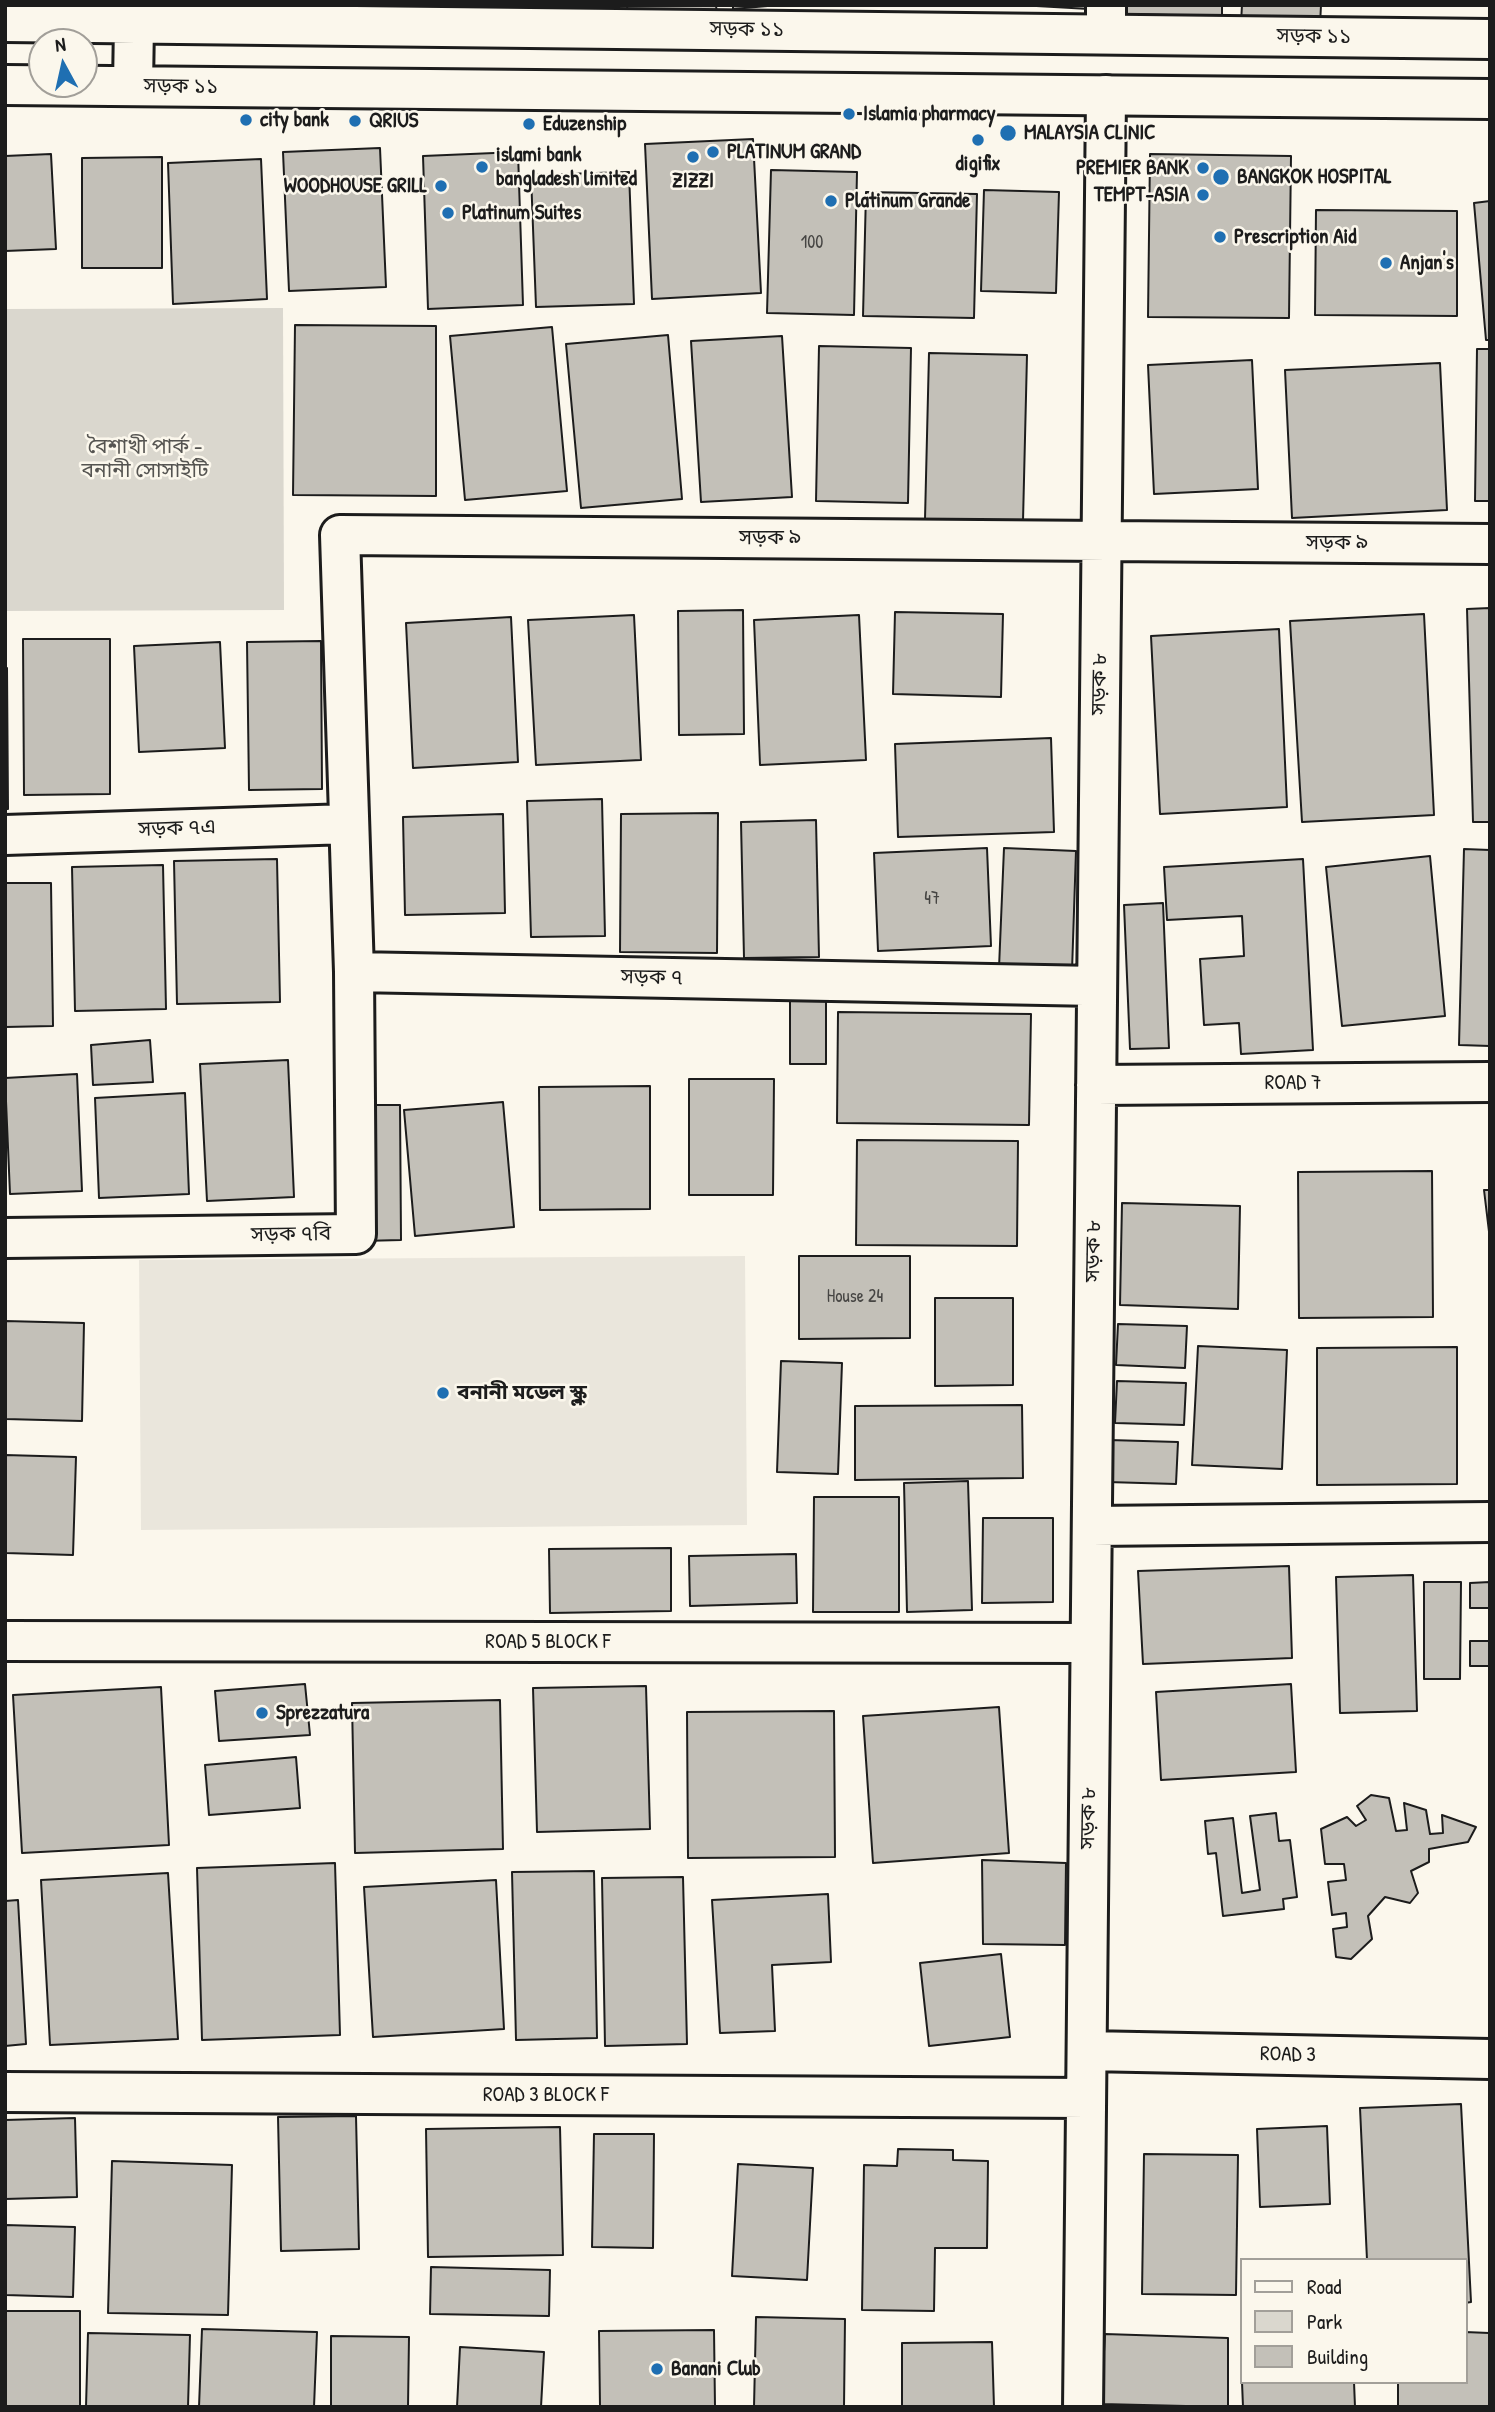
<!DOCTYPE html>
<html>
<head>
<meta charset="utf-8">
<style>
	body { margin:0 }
	#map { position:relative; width:1495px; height:2412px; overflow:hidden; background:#fbf7ec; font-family:"Patrick Hand",sans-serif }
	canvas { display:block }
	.frame { position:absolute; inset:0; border:7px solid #1c1c1c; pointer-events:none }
	.legend { position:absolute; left:1240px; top:2258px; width:228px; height:126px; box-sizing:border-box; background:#fbf7ec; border:2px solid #a29f99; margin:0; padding:9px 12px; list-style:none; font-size:21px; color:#1c1c1c }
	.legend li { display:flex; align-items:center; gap:14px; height:35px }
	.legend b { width:35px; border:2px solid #a29f99 }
	.north { position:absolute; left:28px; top:28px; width:70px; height:70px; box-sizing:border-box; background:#fbf7ec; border:2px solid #a29f99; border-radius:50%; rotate:352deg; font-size:19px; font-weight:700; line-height:28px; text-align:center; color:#1c1c1c }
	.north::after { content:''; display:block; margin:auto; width:24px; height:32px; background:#1f6fb2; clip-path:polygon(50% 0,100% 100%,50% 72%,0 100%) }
</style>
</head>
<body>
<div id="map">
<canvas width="1495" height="2412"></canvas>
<div class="frame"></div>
<ul class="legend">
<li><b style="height:9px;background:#fbf7ec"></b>Road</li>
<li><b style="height:19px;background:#dad7ce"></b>Park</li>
<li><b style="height:19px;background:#c3c0b8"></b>Building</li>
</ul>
<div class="north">N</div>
</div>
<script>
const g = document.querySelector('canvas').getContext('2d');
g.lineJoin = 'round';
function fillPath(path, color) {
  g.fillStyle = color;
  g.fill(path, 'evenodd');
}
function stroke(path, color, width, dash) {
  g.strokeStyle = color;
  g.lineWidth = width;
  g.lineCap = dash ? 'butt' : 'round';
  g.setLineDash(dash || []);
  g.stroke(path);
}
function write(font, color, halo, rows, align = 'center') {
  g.font = font + ' "Patrick Hand","Noto Sans Bengali",sans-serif';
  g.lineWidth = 5;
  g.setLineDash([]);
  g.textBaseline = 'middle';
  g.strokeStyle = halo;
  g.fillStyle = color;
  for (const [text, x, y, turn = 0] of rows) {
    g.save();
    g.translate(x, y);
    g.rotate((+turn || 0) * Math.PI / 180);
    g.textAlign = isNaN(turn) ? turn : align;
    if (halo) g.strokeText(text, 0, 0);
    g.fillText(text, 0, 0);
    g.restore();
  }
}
fillPath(new Path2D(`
	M 745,1256 L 747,1525 L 141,1530 L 139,1260 Z`), '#eae6dc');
fillPath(new Path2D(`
	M 283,308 L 284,610 L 5,611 L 5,309 Z`), '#dad7ce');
const building = new Path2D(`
	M 410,5 L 492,5 L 492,18 L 410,16 Z
	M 505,5 L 607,5 L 607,10 L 505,12 Z
	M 627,5 L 716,5 L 717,15 L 628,20 Z
	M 733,5 L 779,5 L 733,9 Z
	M 1019,5 L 1089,5 L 1089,9 Z
	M 1117,5 L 1222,5 L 1222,16 L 1117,14 Z
	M 1242,5 L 1321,5 L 1320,25 L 1241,23 Z
	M 753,139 L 761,293 L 652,299 L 645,144 Z
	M 380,148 L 386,287 L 289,291 L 283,152 Z
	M 518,152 L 523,305 L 428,309 L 423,156 Z
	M 51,154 L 56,249 L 5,251 L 5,156 Z
	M 1150,154 L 1291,156 L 1289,318 L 1148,317 Z
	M 162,157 L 162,268 L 82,268 L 82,158 Z
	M 261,159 L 267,299 L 173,304 L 168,163 Z
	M 771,170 L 857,172 L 854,315 L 767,313 Z
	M 629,172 L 634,304 L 536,307 L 531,175 Z
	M 984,190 L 1059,192 L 1056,293 L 981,291 Z
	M 866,192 L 977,194 L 974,318 L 863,316 Z
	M 1490,201 L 1490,340 L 1486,340 L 1474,203 Z
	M 1316,210 L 1457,211 L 1457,316 L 1315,315 Z
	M 295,325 L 436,326 L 436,496 L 293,495 Z
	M 552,327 L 567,491 L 465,500 L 450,336 Z
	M 668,335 L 682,499 L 581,508 L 566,344 Z
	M 782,336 L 792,497 L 701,502 L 691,341 Z
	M 819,346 L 911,348 L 908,503 L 816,501 Z
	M 1477,349 L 1490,349 L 1490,501 L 1475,501 Z
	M 929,353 L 1027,355 L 1023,521 L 925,519 Z
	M 1252,360 L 1258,489 L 1154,494 L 1148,365 Z
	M 1440,363 L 1447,510 L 1292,518 L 1285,370 Z
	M 1490,608 L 1490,822 L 1473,822 L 1467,609 Z
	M 743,610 L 744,734 L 679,735 L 678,611 Z
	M 895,612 L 1003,614 L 1001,697 L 893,694 Z
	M 1424,614 L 1434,815 L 1302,822 L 1290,621 Z
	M 634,615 L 641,760 L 536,765 L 528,620 Z
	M 859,615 L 866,760 L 760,765 L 754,620 Z
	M 511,617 L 518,762 L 413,768 L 406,623 Z
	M 1279,629 L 1287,807 L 1160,814 L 1151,636 Z
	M 23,639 L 110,639 L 110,794 L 24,795 Z
	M 321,641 L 322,789 L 249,790 L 247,642 Z
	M 220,642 L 225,748 L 139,752 L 134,646 Z
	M 5,668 L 7,668 L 8,809 L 5,809 Z
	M 1051,738 L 1054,832 L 898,837 L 895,744 Z
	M 602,799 L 605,936 L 531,937 L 527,801 Z
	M 718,813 L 717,953 L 620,952 L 621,814 Z
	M 503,814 L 505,913 L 405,915 L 403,817 Z
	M 816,820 L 819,957 L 744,958 L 741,822 Z
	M 987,848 L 991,946 L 878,951 L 874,853 Z
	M 1004,848 L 1076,851 L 1072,971 L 999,968 Z
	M 1464,849 L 1490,850 L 1490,1046 L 1459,1045 Z
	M 1430,856 L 1445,1016 L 1342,1026 L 1326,867 Z
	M 277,859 L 280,1002 L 177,1004 L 174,861 Z
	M 1303,859 L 1313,1050 L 1241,1054 L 1239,1023 L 1204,1025 L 1200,959 L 1244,956 L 1242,916 L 1167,920 L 1164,867 Z
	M 163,865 L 166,1009 L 75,1011 L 72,867 Z
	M 5,883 L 51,883 L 53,1026 L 5,1027 Z
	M 1163,903 L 1169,1048 L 1130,1049 L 1124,905 Z
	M 790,996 L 826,997 L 826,1064 L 790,1064 Z
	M 838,1012 L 1031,1014 L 1029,1125 L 837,1123 Z
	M 150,1040 L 153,1082 L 93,1085 L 91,1045 Z
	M 288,1060 L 294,1197 L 207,1201 L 200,1064 Z
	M 77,1074 L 82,1191 L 10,1194 L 5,1078 Z
	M 689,1079 L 774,1079 L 773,1195 L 689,1195 Z
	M 650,1086 L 650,1209 L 540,1210 L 539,1087 Z
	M 185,1093 L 189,1194 L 99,1198 L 95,1098 Z
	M 503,1102 L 514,1227 L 415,1236 L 404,1110 Z
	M 361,1105 L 400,1105 L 401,1240 L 362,1241 Z
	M 857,1140 L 1018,1141 L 1017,1246 L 856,1245 Z
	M 1432,1171 L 1433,1317 L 1299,1318 L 1298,1172 Z
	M 1484,1190 L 1490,1190 L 1490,1240 Z
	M 1122,1203 L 1240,1206 L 1238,1309 L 1120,1305 Z
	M 799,1256 L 910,1256 L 910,1338 L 799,1339 Z
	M 935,1298 L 1013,1298 L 1013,1385 L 935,1386 Z
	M 5,1321 L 84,1323 L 82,1421 L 5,1419 Z
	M 1118,1324 L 1187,1326 L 1185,1368 L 1116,1365 Z
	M 1198,1346 L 1287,1350 L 1282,1469 L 1192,1465 Z
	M 1457,1347 L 1457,1484 L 1317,1485 L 1317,1348 Z
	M 781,1361 L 842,1363 L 838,1474 L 777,1472 Z
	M 1117,1381 L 1186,1383 L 1184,1425 L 1115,1423 Z
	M 1022,1405 L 1023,1478 L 855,1480 L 855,1406 Z
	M 1109,1440 L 1178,1442 L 1176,1484 L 1107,1482 Z
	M 5,1455 L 76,1457 L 73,1555 L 5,1553 Z
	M 968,1481 L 972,1610 L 907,1612 L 904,1483 Z
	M 814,1497 L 899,1497 L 899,1612 L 813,1612 Z
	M 983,1518 L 1053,1518 L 1053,1602 L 982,1603 Z
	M 671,1548 L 671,1611 L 550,1613 L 549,1549 Z
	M 796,1554 L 797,1603 L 690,1606 L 689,1556 Z
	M 1289,1566 L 1292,1658 L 1143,1664 L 1138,1571 Z
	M 1413,1575 L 1417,1711 L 1340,1713 L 1336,1577 Z
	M 1424,1582 L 1461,1582 L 1460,1679 L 1424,1679 Z
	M 1490,1582 L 1490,1608 L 1470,1608 L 1470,1583 Z
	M 1470,1641 L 1490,1641 L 1490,1666 L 1470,1666 Z
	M 305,1684 L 310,1735 L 219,1741 L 215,1691 Z
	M 1291,1684 L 1296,1772 L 1161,1780 L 1156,1692 Z
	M 646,1686 L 650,1829 L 537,1832 L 533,1688 Z
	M 161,1687 L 169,1845 L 22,1853 L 13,1695 Z
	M 500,1700 L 503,1849 L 355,1853 L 352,1703 Z
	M 999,1707 L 1009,1853 L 873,1863 L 863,1716 Z
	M 834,1711 L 835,1857 L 688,1858 L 687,1712 Z
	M 296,1757 L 300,1808 L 209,1815 L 205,1765 Z
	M 1371,1795 L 1389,1798 L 1396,1831 L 1407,1830 L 1404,1803 L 1426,1810 L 1430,1834 L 1443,1833 L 1442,1815 L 1476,1827 L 1468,1842 L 1429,1849 L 1429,1862 L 1411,1871 L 1418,1893 L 1410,1903 L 1385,1897 L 1368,1916 L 1372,1939 L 1351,1959 L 1336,1957 L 1333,1929 L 1347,1927 L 1346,1913 L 1332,1915 L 1328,1882 L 1346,1880 L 1344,1864 L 1325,1864 L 1321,1829 L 1347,1817 L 1356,1826 L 1366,1820 L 1357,1806 Z
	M 1276,1813 L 1279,1841 L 1290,1840 L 1297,1897 L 1283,1899 L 1284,1909 L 1223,1916 L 1216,1853 L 1208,1854 L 1205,1821 L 1233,1818 L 1242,1893 L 1260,1890 L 1250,1816 Z
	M 982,1860 L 1066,1863 L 1065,1945 L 983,1944 Z
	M 335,1863 L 340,2035 L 202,2040 L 197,1868 Z
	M 594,1871 L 597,2038 L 516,2040 L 512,1872 Z
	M 168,1873 L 178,2039 L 50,2045 L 41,1880 Z
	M 683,1877 L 687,2044 L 605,2046 L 602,1878 Z
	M 496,1880 L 504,2029 L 373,2037 L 364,1887 Z
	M 828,1894 L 831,1962 L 772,1965 L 775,2031 L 720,2033 L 712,1900 Z
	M 18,1900 L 26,2044 L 5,2046 L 5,1901 Z
	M 1001,1954 L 1010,2037 L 929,2046 L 920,1963 Z
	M 1461,2104 L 1471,2302 L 1465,2303 L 1465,2260 L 1367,2260 L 1360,2108 Z
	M 356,2116 L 359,2249 L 281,2251 L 278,2117 Z
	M 75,2118 L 77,2197 L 5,2199 L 5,2120 Z
	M 1327,2126 L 1330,2204 L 1260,2207 L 1257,2129 Z
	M 560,2127 L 563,2255 L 428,2257 L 426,2129 Z
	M 594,2134 L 654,2134 L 653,2248 L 592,2247 Z
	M 898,2149 L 953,2150 L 953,2160 L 988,2161 L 987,2248 L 935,2248 L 934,2311 L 862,2310 L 864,2165 L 897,2166 Z
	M 1144,2154 L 1238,2155 L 1236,2295 L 1142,2294 Z
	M 112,2161 L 232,2165 L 228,2315 L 108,2313 Z
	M 738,2164 L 813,2168 L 807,2280 L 732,2276 Z
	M 5,2225 L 75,2227 L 73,2297 L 5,2295 Z
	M 431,2267 L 550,2270 L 549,2316 L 430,2314 Z
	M 5,2311 L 80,2311 L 80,2407 L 5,2407 Z
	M 756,2317 L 845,2319 L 844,2407 L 754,2407 Z
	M 202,2329 L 317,2332 L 314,2407 L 199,2407 Z
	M 714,2330 L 715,2407 L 600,2407 L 599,2331 Z
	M 1465,2332 L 1489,2333 L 1489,2407 L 1398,2407 L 1398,2382 L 1465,2382 Z
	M 88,2333 L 190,2335 L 188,2407 L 86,2407 Z
	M 1105,2334 L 1228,2338 L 1228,2407 L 1101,2404 Z
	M 331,2336 L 409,2337 L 408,2407 L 331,2407 Z
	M 992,2342 L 994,2407 L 902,2407 L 902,2343 Z
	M 460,2347 L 544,2352 L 541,2407 L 457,2407 Z
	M 1242,2382 L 1354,2382 L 1355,2407 L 1243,2407 Z`);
fillPath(building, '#c3c0b8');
stroke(building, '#1c1c1c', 2);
const minor = new Path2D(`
	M 1106,5 L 1106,34
	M 5,835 L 349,824
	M 354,972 L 1097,986
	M 1096,1085 L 1490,1082
	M 5,1238 L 356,1234 L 354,972 L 340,535 L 1490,544
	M 1092,1526 L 1490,1522
	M 5,1641 L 1090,1643
	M 1087,2051 L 1490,2059
	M 5,2092 L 1086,2098
	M 1083,2407 L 1106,95`);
const major = new Path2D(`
	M 5,22 L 1490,39
	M 5,85 L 1490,99
	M 133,86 L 134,23`);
stroke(minor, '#1c1c1c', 44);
stroke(major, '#1c1c1c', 44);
stroke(minor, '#fbf7ec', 38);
stroke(major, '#fbf7ec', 38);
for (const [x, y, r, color] of [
	[849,114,7,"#1f6fb2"],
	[246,120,7,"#1f6fb2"],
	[355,121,7,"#1f6fb2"],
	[529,124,7,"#1f6fb2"],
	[1008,133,9,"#1f6fb2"],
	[978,140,7,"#1f6fb2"],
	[713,152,7,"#1f6fb2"],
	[693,157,7,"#1f6fb2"],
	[482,167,7,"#1f6fb2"],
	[1203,168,7,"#1f6fb2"],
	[1221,177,9,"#1f6fb2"],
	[441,186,7,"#1f6fb2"],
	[1203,195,7,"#1f6fb2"],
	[831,201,7,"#1f6fb2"],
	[448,213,7,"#1f6fb2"],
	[1220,237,7,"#1f6fb2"],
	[1386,263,7,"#1f6fb2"],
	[443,1393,7,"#1f6fb2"],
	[262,1713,7,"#1f6fb2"],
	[657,2369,7,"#1f6fb2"]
]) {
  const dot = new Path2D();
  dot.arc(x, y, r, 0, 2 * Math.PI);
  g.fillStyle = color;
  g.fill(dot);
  stroke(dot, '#fbf7ec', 2.5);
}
write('18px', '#464543', null, [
	["100",812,243],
	["47",932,899],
	["House 24",855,1297]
]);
write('21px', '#1c1c1c', '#fbf7ec', [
	["সড়ক ১১",747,30,1],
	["সড়ক ১১",1314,37,1],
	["সড়ক ১১",181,87,1],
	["সড়ক ৯",770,538],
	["সড়ক ৯",1337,543],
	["সড়ক ৮",1100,684,-89],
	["সড়ক ৭এ",177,829,-2],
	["সড়ক ৭",652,978,1],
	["ROAD 7",1293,1083],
	["সড়ক ৭বি",291,1235,-1],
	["সড়ক ৮",1094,1251,-89],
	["ROAD 5 BLOCK F",548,1642],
	["সড়ক ৮",1089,1818,-89],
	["ROAD 3",1288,2055,1],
	["ROAD 3 BLOCK F",546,2095]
]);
write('bold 21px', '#1c1c1c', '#fbf7ec', [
	["Islamia pharmacy",863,114],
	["city bank",260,120],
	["QRIUS",369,121],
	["Eduzenship",543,124],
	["MALAYSIA CLINIC",1024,133],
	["PLATINUM GRAND",727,152],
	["islami bank",496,155],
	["bangladesh limited",496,179],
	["digifix",978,164,"center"],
	["PREMIER BANK",1189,168,"right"],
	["BANGKOK HOSPITAL",1237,177],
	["ZIZZI",693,181,"center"],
	["WOODHOUSE GRILL",427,186,"right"],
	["TEMPT-ASIA",1189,195,"right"],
	["Platinum Grande",845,201],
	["Platinum Suites",462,213],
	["Prescription Aid",1234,237],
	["Anjan's",1400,263],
	["বনানী মডেল স্কুল",457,1393],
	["Sprezzatura",276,1713],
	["Banani Club",671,2369]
], 'left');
write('21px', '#555451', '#fbf7ec', [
	["বৈশাখী পার্ক -",145,447],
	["বনানী সোসাইটি",145,471]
]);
</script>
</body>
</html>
